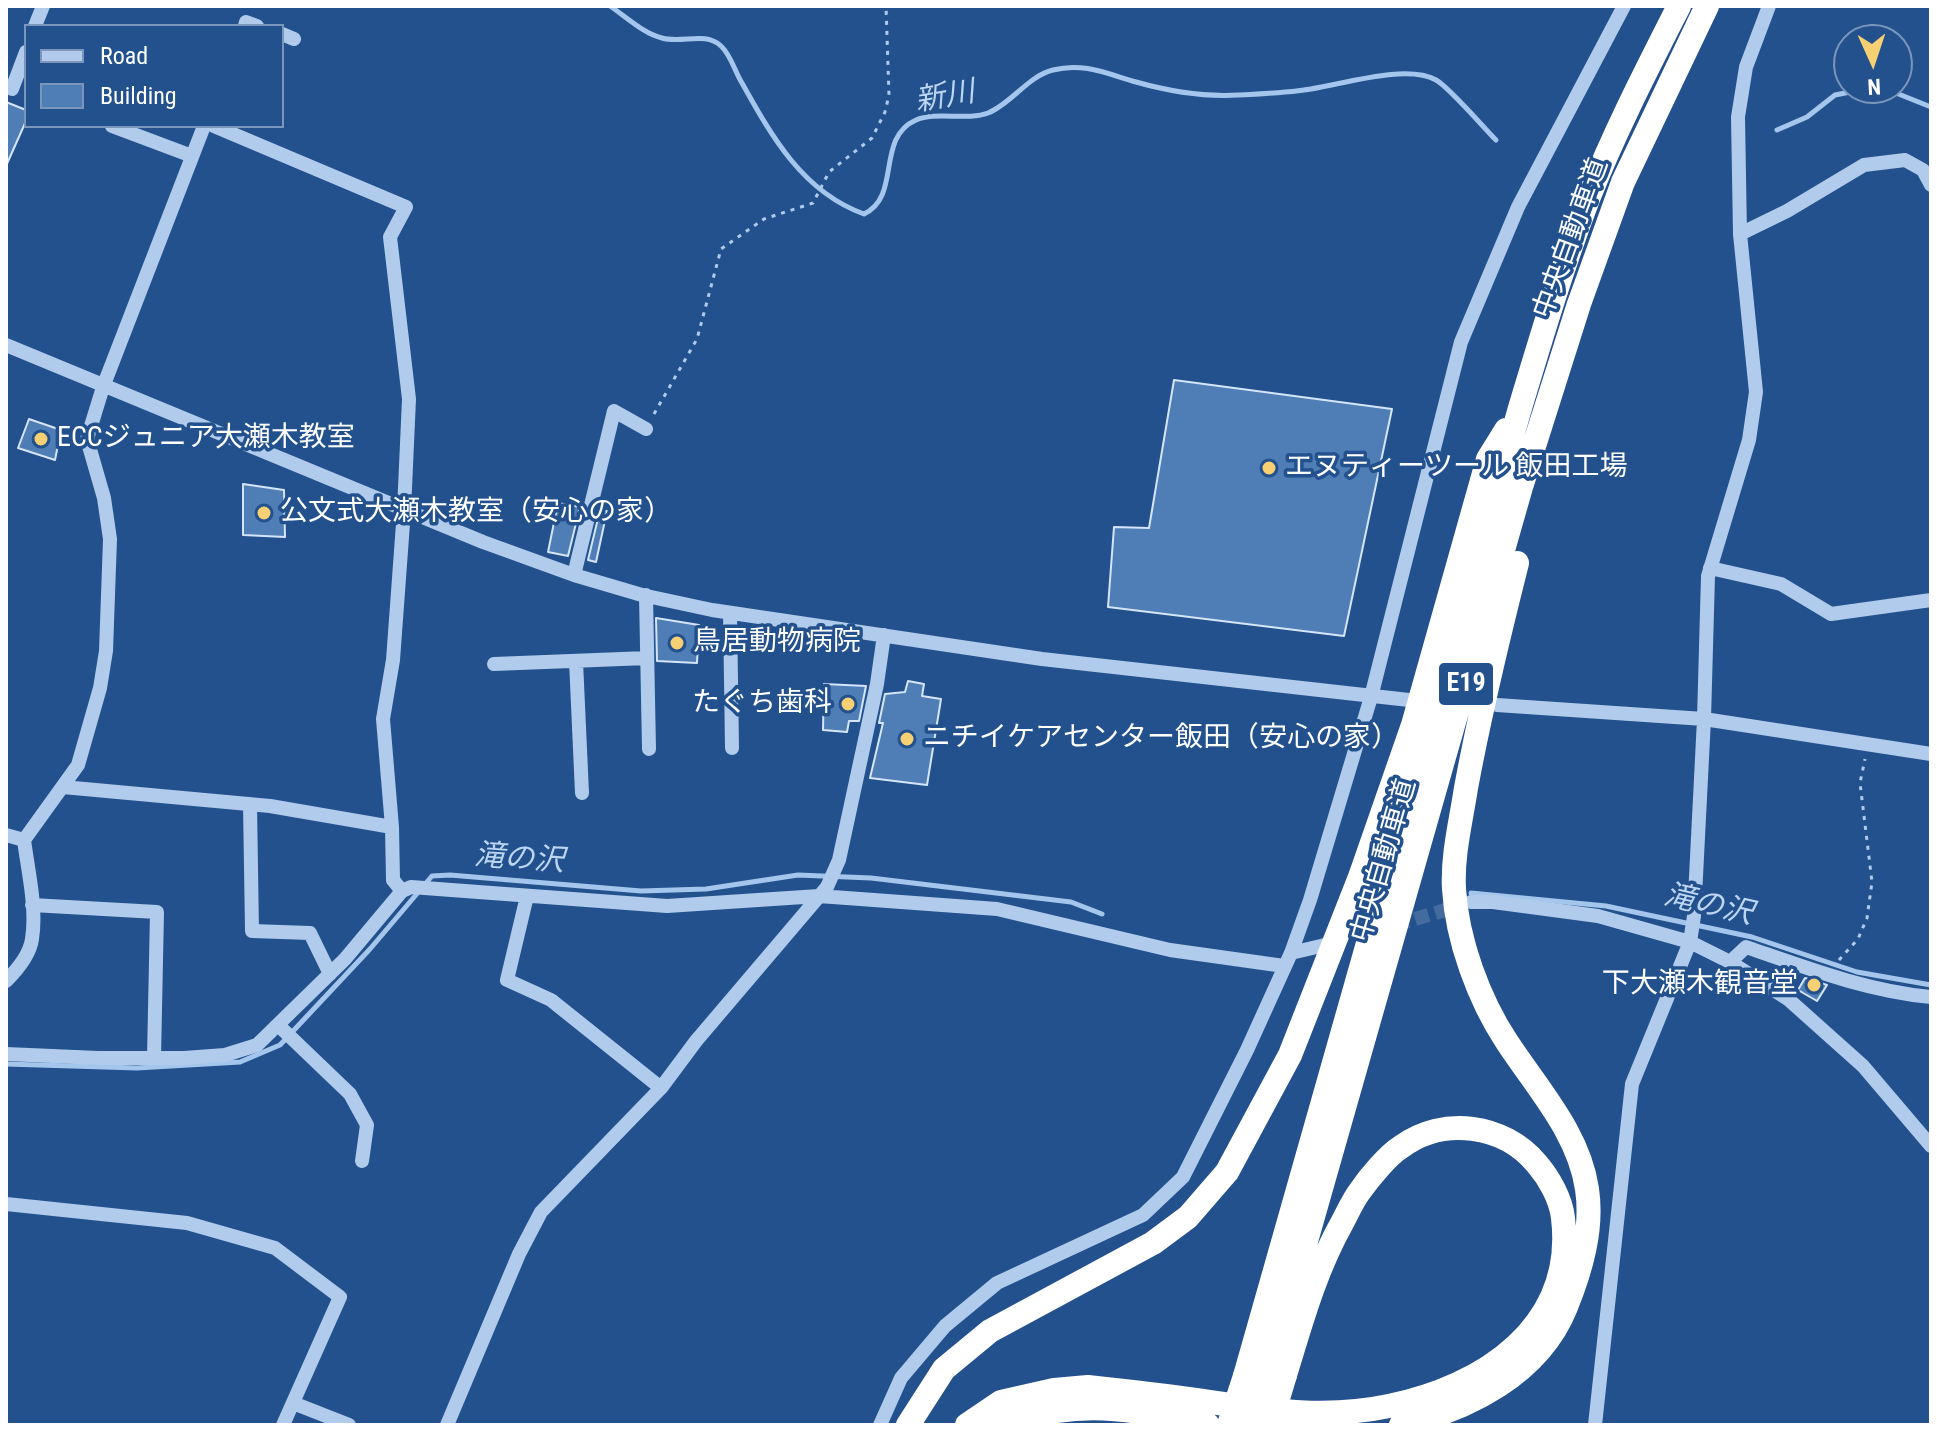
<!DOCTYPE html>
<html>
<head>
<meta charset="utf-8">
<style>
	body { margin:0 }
	#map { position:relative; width:1937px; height:1431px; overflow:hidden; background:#22518d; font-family:"Roboto Condensed",sans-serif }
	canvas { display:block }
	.frame { position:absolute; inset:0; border:8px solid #fff; pointer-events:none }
	.legend { position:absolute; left:24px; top:24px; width:260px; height:104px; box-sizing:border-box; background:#22518d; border:2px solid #7a97bb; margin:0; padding:10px 14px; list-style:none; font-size:24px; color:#fff }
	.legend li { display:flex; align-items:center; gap:16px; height:40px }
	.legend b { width:40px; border:2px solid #7a97bb }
	.north { position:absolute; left:1833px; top:24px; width:80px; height:80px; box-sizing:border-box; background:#22518d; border:2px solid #7a97bb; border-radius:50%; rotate:177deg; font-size:22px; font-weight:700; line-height:32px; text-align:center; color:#fff }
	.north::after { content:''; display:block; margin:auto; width:28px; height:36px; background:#f7d073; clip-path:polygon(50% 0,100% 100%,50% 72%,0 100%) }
</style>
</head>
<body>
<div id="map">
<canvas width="1937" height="1431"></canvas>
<div class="frame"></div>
<ul class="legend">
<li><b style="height:10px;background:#b0cbeb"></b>Road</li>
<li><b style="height:22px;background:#4f7db6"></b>Building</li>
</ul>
<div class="north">N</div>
</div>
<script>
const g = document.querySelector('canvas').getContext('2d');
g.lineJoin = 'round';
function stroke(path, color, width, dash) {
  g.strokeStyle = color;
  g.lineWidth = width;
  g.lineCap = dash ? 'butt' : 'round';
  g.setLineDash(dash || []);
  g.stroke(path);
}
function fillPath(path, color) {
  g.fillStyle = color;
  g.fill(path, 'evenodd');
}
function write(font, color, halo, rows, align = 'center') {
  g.font = font + ' "Roboto Condensed","Noto Sans JP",sans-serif';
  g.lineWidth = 7;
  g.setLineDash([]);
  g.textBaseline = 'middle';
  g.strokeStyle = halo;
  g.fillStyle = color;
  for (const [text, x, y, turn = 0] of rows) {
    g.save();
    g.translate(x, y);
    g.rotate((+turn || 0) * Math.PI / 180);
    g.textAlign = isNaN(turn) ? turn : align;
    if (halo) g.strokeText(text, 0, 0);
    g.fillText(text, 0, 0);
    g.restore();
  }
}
stroke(new Path2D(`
	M 610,6 C 625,16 644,34 662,38 C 682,44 705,31 721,46 C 731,55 735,72 742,83 C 772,137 803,192 864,214 C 902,196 875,138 916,120 C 935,111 967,121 988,113 C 1011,104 1028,76 1053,70 C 1083,62 1108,74 1136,82 C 1168,91 1205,97 1238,95 C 1260,94 1283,93 1304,90 C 1338,86 1405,63 1436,80 C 1449,87 1483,127 1496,140
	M 1777,130 L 1807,117 L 1835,95 L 1870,88 L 1896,93 L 1931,107
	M 1471,893 L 1606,906 L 1752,937 L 1857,972 L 1931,985
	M 6,1064 L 137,1068 L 240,1062 L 280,1045 L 370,949 L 432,876 L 450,875 L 641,891 L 706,889 L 798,875 L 871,878 L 1071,902 L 1102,914`), '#a4c6ec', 5);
const building = new Path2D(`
	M 6,102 L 26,110 L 26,121 L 6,166 Z
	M 1174,380 L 1392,409 L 1344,636 L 1108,607 L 1114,527 L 1149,528 Z
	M 29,419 L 61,430 L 55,460 L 18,448 Z
	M 243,484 L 284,490 L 285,537 L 243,535 Z
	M 558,503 L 580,507 L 568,556 L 548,552 Z
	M 600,510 L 607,511 L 596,562 L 588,560 Z
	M 656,618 L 699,625 L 697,663 L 657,661 Z
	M 908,681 L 924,684 L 922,696 L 941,699 L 927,785 L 870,778 L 883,723 L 879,723 L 885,694 L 905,692 Z
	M 824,684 L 866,686 L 859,721 L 849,721 L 847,732 L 823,730 Z
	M 1805,978 L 1827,985 L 1817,1001 L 1798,990 Z`);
fillPath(building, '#4f7db6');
stroke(building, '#d5e5f8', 2);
stroke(new Path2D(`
	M 1395,925 L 1459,906`), '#436b9e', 14, [14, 7]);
stroke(new Path2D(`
	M 654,414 L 697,339 L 721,249 L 764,219 L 813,203 L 829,172 L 872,138 L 885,112 L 889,95 L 886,6
	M 1839,960 L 1858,939 L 1867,918 L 1872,882 L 1860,783 L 1865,759`), '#b0cbeb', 3, [4, 6]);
stroke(new Path2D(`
	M 35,26 L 43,6
	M 245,26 L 246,22 L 257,26
	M 282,34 L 294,39
	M 12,89 L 26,52
	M 112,126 L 192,156
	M 214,126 L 406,207 L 390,237 L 409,399 L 404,510 L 393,660 L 383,719 L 392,827 L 393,880 L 402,891
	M 1740,234 L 1787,211 L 1864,165 L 1905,160 L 1923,170 L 1931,185
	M 6,345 L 483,542 L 574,575 L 642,595 L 712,610 L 1042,659 L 1409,700
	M 1710,568 L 1781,584 L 1831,614 L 1931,600
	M 574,575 L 614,411 L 646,429
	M 646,595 L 649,749
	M 730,613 L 732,748
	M 576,661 L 582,793
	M 494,664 L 647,658
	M 1497,705 L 1704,719 L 1931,754
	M 63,787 L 270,806 L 392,827
	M 250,804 L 252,931 L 310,933 L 330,974
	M 6,835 L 24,840
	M 527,896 L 507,980 L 551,1000 L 661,1088
	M 1471,902 L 1493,902 L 1598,916 L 1690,942 L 1730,962 L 1788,999 L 1863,1066 L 1931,1146
	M 32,905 L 157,912 L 154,1058
	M 1291,953 L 1325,945
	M 1730,962 L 1746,947 C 1807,968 1867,991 1931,997
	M 6,981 C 16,971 30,954 32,939 C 37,908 28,871 24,840 L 78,765 L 100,688 L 106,651 L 110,539 L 104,498 L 87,439 L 103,387 L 204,126
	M 278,1025 L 350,1094 L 367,1125 L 362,1161
	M 6,1054 L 98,1058 L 184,1058 L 225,1055 L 257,1045 L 345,959 L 402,891 L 411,887 L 667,906 L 819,896 L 997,909 L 1170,950 L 1284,966
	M 6,1204 L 187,1223 L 275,1248 L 340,1297 L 283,1425
	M 293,1403 L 349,1425
	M 447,1425 L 519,1254 L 541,1212 L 661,1088 L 696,1041 L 827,887 L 839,860 L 877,684 L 884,635
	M 880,1425 L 901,1378 L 945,1326 L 997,1283 L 1143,1215 L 1183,1177 L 1247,1050 L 1291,953 L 1310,900 L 1371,697 L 1461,342 L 1518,207 L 1624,6
	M 1595,1425 L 1632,1084 L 1690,942 L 1694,916 L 1704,719 L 1708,576 L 1749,440 L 1756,392 L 1740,234 L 1738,117 L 1746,67 L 1769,6`), '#b0cbeb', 14);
stroke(new Path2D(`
	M 1245,1376 L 1520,408 C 1541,338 1562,268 1588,199 C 1614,133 1647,69 1679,6
	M 1267,1378 L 1521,487 L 1579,304 L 1623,182 L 1707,6
	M 908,1425 L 944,1369 L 990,1331 L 1153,1243 L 1188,1217 L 1227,1172 L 1290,1055 L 1360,877 L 1413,725 L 1488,459 L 1506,430
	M 967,1425 L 1001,1402 L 1054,1390 L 1088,1387 C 1124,1391 1160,1395 1196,1400 C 1261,1409 1323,1420 1389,1406 C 1483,1387 1576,1327 1563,1218 C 1561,1199 1549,1178 1537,1164 C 1504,1124 1443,1116 1401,1147 C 1388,1155 1369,1178 1360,1191 C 1353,1200 1348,1212 1342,1223 C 1315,1271 1301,1323 1285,1375
	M 1002,1425 C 1079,1397 1132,1409 1208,1425
	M 1401,1425 C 1468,1410 1539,1374 1566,1307 C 1581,1270 1593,1229 1587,1189 C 1579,1133 1537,1088 1507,1042 C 1479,1000 1457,940 1454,889 C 1452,856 1461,821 1466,788 C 1480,712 1498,638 1517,563`), '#fff', 24);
stroke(new Path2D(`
	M 1229,1425 L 1245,1376
	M 1252,1425 L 1267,1378
	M 1270,1425 L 1285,1375`), '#fff', 24);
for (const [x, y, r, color] of [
	[41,439,8,"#f7d073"],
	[1269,468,8,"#f7d073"],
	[264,513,8,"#f7d073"],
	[677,643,8,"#f7d073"],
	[848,704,8,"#f7d073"],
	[907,739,8,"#f7d073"],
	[1814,985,8,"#f7d073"]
]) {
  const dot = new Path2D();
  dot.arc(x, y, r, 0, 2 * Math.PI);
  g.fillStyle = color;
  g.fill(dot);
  stroke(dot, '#22518d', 3);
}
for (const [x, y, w] of [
	[1466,684,56]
]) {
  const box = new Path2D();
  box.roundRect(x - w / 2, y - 22, w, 44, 6);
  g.fillStyle = '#22518d';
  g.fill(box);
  stroke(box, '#fff', 2);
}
write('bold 26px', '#fff', null, [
	["E19",1466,684]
]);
write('28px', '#fff', '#22518d', [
	["中央自動車道",1572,239,-70],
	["中央自動車道",1385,861,-74]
]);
write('28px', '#fff', '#22518d', [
	["ECCジュニア大瀬木教室",57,439],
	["エヌティーツール 飯田工場",1285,468],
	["公文式大瀬木教室（安心の家）",280,513],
	["鳥居動物病院",693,643],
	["たぐち歯科",832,704,"right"],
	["ニチイケアセンター飯田（安心の家）",923,739],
	["下大瀬木観音堂",1798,985,"right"]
], 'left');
write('italic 30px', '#bcd5f2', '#22518d', [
	["新川",945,98,-10],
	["滝の沢",519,860,4],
	["滝の沢",1708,906,13]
]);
</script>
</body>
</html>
